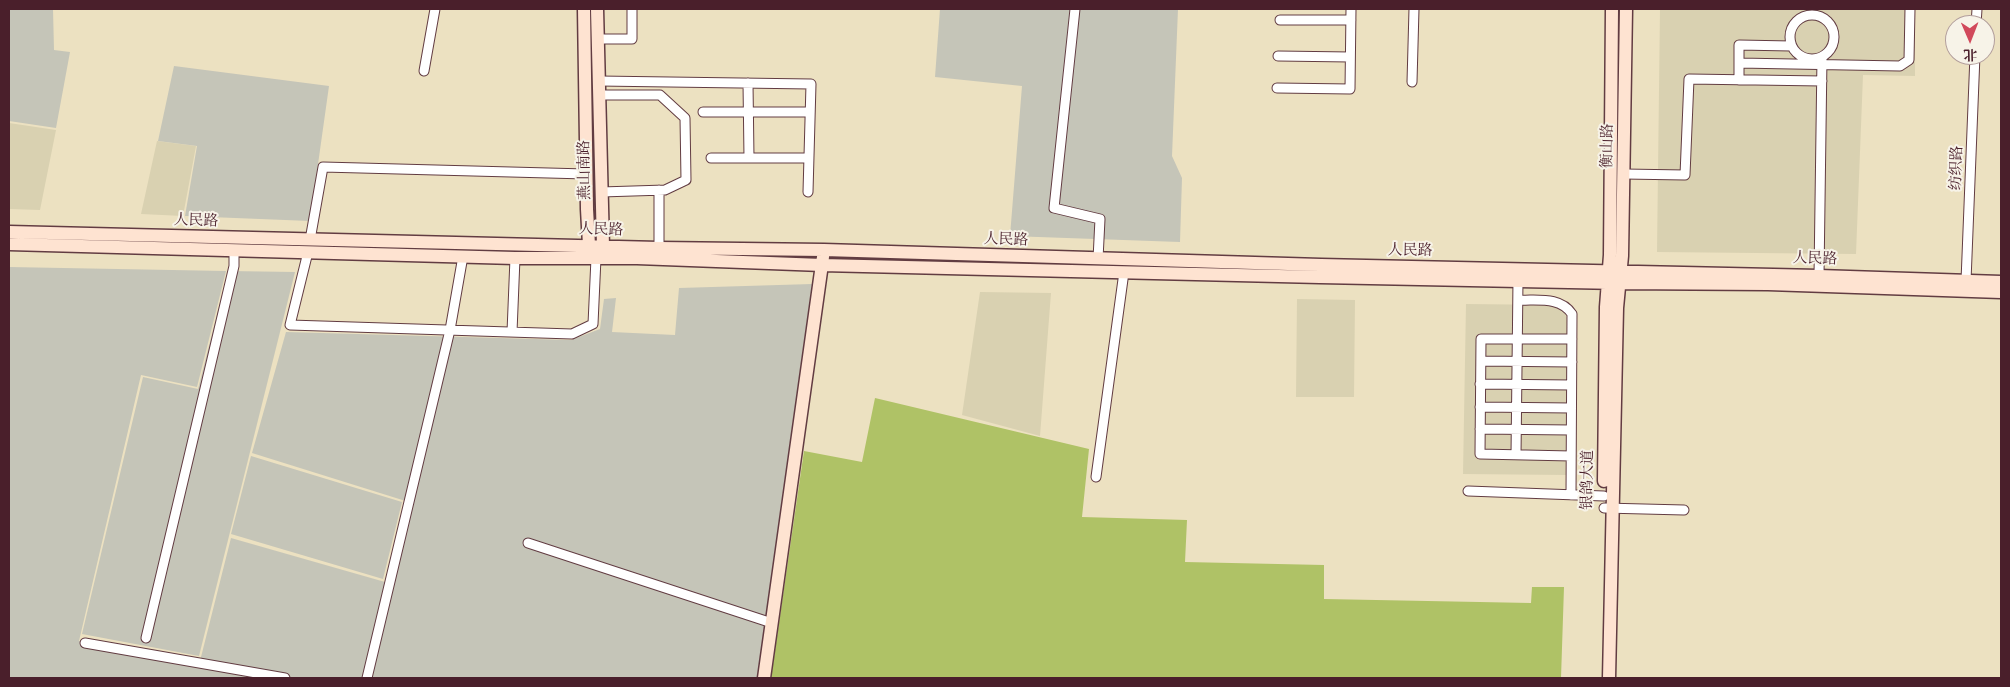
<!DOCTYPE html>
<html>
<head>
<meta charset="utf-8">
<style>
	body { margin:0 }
	#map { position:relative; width:2010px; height:687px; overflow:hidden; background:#ece1c1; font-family:"IM FELL Great Primer","Noto Serif SC",serif }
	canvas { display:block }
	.frame { position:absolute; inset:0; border:10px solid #4a1f2b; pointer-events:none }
	.north { position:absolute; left:1945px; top:15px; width:50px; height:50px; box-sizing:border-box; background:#f7f3e8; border:1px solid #b29e9c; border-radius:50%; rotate:179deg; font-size:14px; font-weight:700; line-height:20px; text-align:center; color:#4a1f2b }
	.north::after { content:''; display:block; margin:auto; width:18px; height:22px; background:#d1495b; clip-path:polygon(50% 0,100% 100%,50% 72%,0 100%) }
</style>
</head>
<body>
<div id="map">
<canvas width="2010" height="687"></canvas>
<div class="frame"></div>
<div class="north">北</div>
</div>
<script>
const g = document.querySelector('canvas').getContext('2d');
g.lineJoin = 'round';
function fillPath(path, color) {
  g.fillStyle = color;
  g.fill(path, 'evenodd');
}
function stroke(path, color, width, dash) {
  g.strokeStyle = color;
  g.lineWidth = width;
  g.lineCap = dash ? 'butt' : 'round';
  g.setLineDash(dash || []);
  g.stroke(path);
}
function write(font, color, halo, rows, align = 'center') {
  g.font = font + ' "IM FELL Great Primer","Noto Serif SC",serif';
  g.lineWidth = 4;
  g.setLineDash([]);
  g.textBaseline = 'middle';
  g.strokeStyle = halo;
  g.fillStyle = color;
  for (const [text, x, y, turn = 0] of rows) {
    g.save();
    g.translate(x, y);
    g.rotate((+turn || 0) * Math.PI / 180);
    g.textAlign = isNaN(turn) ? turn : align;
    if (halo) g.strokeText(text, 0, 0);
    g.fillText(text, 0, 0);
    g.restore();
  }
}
fillPath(new Path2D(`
	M 1660,9 L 1915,9 L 1915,76 L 1863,75 L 1856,254 L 1657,252 Z
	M 9,123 L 56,130 L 40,210 L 9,209 Z
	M 157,141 L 196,146 L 183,216 L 141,214 Z
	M 980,292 L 1051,293 L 1040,436 L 962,415 Z
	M 1297,299 L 1355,300 L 1354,397 L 1296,397 Z
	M 1466,304 L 1557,305 L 1564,311 L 1567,318 L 1567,475 L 1463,474 Z`), '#d9d1b1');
fillPath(new Path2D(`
	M 9,9 L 53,9 L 54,50 L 70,52 L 56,128 L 9,121 Z
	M 940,9 L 1178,9 L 1172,156 L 1182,178 L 1180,242 L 1010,236 L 1022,86 L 935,77 Z
	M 174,66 L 329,86 L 310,221 L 185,216 L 197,146 L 158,141 Z
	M 9,267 L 226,271 L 197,387 L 141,375 L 79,641 L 200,661 L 231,538 L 392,584 L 412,503 L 252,453 L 286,332 L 571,340 L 600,329 L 604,299 L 616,298 L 612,332 L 675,335 L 679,288 L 812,284 L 757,678 L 9,678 Z
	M 228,271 L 295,272 L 199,656 L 82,634 L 143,377 L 198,389 Z
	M 251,456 L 402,502 L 383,579 L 231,534 Z`), '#c5c5b8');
fillPath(new Path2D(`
	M 875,398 L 1089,449 L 1082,517 L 1187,520 L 1185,562 L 1324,565 L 1324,599 L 1531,603 L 1532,587 L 1564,587 L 1561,678 L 771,678 L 804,451 L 862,462 Z`), '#afc266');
const street = new Path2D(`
	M 1075,9 L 1054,208 L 1100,219 L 1098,259
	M1790 37a22 22 0 1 1 44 0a22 22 0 1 1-44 0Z
	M 1280,20 L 1351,20
	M 1976,25 L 1977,9
	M 598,39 L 632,39 L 632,9
	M 1278,56 L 1350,57
	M 1739,63 L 1900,66 L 1909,60 L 1910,9
	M 424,71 L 435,9
	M 1739,80 L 1739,45 L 1791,46
	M 599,81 L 811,84 L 808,192
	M 1412,82 L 1414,9
	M 748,83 L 749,158
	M 1277,88 L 1350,89 L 1351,9
	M 599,95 L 660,95 L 685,118 L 686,180 L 665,190 L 601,192
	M 703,112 L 810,112
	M 711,158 L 809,158
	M 1624,174 L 1685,175 L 1689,79 L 1822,81
	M 659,190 L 659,248
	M 310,240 L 323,167 L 586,174
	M 308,252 L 290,325 L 572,334 L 593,324 L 596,258
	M 1819,276 L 1822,57
	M 1966,281 L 1975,55
	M 1518,300 C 1537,301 1560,296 1572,314 L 1571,495
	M 512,332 L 515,258
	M 1481,361 L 1572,362
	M 1480,384 L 1571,385
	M 1480,407 L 1571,408
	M 1480,429 L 1571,430
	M 1516,455 L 1518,280
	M 1571,456 L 1480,454 L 1481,339 L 1572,339
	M 1096,477 L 1124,272
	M 1468,491 L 1604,496
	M 1604,508 L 1684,510
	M 528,543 L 772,623
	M 146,638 L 234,266 L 234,250
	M 85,643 L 285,678
	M 367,678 L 450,330 L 463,256`);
const secondary = new Path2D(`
	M 584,9 L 587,209 L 589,245 L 592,251
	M 597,9 L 603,246 L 599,251
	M 9,232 L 659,248 L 824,250 L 1321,265 L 1819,276 L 2001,282
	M 9,244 L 515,258 L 637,258 L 822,265 L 1320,277 L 1619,283 L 1768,284 L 2001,292
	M 1604,481 L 1606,307 L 1610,255 L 1612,9
	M 764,678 L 823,257
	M 1609,678 L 1617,308 L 1622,256 L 1626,9`);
stroke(street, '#623c42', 11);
stroke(secondary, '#623c42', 15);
stroke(street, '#fff', 9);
stroke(secondary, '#fee3d1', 12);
write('15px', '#4a1f2b', '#f7f3e8', [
	["衡山路",1608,146,-89],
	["纺织路",1957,168,-88],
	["燕山南路",585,170,-91],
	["人民路",196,221,2],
	["人民路",601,230,2],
	["人民路",1006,240,2],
	["人民路",1410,251,1],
	["人民路",1815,259,2],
	["银鸽大道",1588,480,-89]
]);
</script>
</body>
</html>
